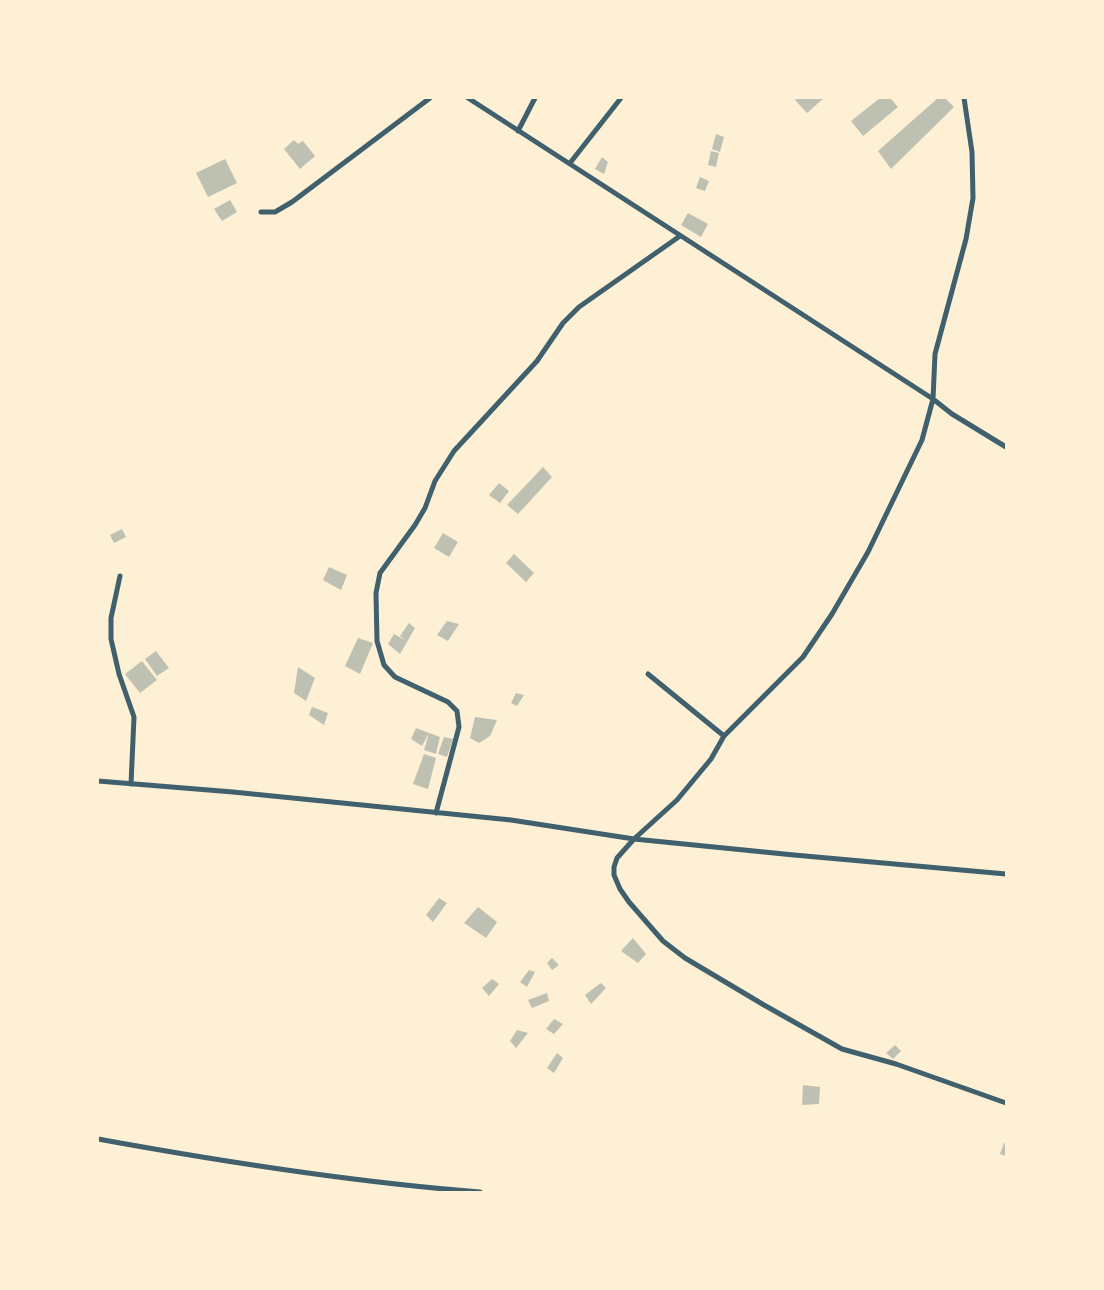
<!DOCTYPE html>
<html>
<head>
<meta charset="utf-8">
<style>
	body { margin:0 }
	#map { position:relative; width:1104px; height:1290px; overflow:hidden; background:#fdf0d5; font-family:Cabin,sans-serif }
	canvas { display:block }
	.frame { position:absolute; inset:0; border:99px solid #fdf0d5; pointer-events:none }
</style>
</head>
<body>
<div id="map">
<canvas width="1104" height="1290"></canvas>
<div class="frame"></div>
</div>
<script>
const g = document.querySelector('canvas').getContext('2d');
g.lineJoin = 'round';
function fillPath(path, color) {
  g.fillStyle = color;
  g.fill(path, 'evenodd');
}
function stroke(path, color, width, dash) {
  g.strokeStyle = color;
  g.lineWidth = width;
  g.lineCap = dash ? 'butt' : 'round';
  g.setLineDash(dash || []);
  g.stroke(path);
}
fillPath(new Path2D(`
	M 797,98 L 824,98 L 807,113 L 795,100 Z
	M 880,98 L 890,98 L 898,107 L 863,136 L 851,121 Z
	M 938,98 L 945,98 L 954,107 L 891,169 L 878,151 Z
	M 716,134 L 724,137 L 720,152 L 712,149 Z
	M 294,140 L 298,144 L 303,141 L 315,156 L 300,169 L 284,149 Z
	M 711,151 L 719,153 L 716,167 L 708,165 Z
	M 602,157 L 608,162 L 604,174 L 595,169 Z
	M 225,159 L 237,183 L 208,197 L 196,173 Z
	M 700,177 L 709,181 L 705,191 L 696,188 Z
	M 230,200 L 237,212 L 222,221 L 214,209 Z
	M 688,213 L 708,224 L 701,237 L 681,225 Z
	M 543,467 L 552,477 L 518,514 L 507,505 Z
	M 499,483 L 509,491 L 500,503 L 489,495 Z
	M 122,529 L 126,537 L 114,543 L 110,535 Z
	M 443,533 L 458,542 L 449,557 L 434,548 Z
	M 514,554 L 534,573 L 526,582 L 506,563 Z
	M 329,567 L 347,575 L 341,590 L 323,580 Z
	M 447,621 L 459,624 L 448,641 L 437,635 Z
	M 409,623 L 415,628 L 400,654 L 388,644 L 394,634 L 405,640 L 400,636 Z
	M 358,638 L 373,643 L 360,674 L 345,666 Z
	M 156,651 L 169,668 L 157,676 L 145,659 Z
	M 142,661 L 157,680 L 140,693 L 125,674 Z
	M 298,667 L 315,678 L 306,701 L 294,693 Z
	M 516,693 L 524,695 L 517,706 L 511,703 Z
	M 312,707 L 328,713 L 324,725 L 309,715 Z
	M 475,717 L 497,720 L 490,736 L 479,743 L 470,738 Z
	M 416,728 L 440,737 L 436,754 L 424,750 L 429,733 L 422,746 L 411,739 Z
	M 444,737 L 453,739 L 447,757 L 438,754 Z
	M 424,754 L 436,758 L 428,789 L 413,784 Z
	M 439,898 L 447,903 L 433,922 L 426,915 Z
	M 478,907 L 497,922 L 486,938 L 464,923 Z
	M 633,938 L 646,954 L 638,963 L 621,951 Z
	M 552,958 L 559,965 L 552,970 L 547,963 Z
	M 529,970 L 535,972 L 527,987 L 520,982 Z
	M 492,979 L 499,984 L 489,996 L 482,988 Z
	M 601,983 L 606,988 L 591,1004 L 585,995 Z
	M 547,993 L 549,1001 L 532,1008 L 528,1000 Z
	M 554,1019 L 563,1024 L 554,1034 L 546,1029 Z
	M 517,1030 L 528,1033 L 516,1048 L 510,1041 Z
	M 895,1045 L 901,1051 L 893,1059 L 886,1053 Z
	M 557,1053 L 563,1058 L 554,1073 L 547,1068 Z
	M 803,1085 L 820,1087 L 819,1104 L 802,1105 Z
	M 1004,1143 L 1006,1144 L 1006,1156 L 1000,1154 Z`), '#bec0b2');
stroke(new Path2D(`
	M 468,98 L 933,399 L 952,414 L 1006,447
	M 518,131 L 535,98
	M 570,163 L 621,98
	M 261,212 L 275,212 L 292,202 L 430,98
	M 120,576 L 111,618 L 111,639 L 119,674 L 134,717 L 131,784
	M 648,674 L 724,736 L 711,759 L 677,800 L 634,839 L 617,858 L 614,867 L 614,875 L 620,889 L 629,902 L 663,941 L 685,958 L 764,1005 L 842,1049 L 896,1064 L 1006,1103
	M 724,736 L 803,657 L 832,614 L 868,552 L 922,440 L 933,399 L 935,354 L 966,239 L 973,198 L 972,152 L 964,98
	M 98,781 L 233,792 L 511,820 L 634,839 L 794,855 L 1006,874
	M 436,813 L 459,727 L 457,711 L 448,702 L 395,677 L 384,665 L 377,641 L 376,593 L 380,573 L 415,525 L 425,508 L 435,481 L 454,451 L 537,361 L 563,323 L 579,307 L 680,236
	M 98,1139 C 224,1162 351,1182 480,1192`), '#3f606c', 5);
</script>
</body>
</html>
